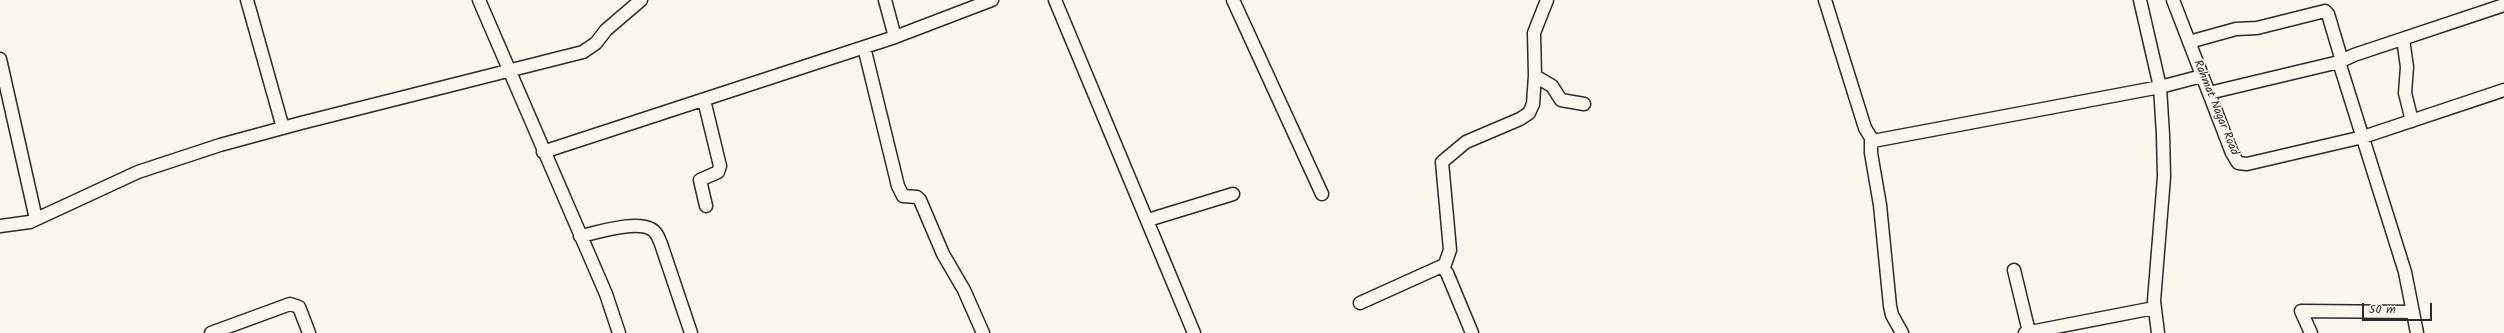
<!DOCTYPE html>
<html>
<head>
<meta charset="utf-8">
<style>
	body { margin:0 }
	#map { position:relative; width:2504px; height:333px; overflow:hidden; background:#fbf7ec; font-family:Kalam,sans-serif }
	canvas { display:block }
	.scale { position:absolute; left:2362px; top:303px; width:70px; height:18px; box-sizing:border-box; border:2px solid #2b2b2b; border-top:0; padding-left:5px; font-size:12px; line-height:14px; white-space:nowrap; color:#2b2b2b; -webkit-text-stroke:3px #fbf7ec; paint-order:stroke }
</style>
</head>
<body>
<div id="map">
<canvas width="2504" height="333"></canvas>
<div class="scale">50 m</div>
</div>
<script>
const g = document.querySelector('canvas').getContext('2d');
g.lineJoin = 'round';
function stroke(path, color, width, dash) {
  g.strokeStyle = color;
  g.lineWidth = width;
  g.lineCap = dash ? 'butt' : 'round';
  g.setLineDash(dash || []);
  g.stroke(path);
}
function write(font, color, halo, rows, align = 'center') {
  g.font = font + ' Kalam,sans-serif';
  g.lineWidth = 3.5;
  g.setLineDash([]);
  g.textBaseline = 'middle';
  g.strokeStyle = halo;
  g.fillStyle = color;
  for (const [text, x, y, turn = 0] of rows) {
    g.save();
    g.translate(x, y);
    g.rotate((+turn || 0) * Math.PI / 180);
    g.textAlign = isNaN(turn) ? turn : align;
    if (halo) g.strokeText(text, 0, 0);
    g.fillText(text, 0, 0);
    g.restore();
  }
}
const minor = new Path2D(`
	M 247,0 L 283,128
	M 479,0 L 606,294 L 619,333
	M 885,0 L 895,37
	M 1055,0 L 1194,333
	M 1233,0 L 1322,194
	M 1825,0 L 1865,128 L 1873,141 L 2160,87 L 2202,76
	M 2140,0 L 2160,87 L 2163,135 L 2164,177 L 2154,301 L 2158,333
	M 2173,0 L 2232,153 L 2238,163 L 2247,164 L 2363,137 L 2504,90
	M 2403,39 L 2407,67 L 2405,93 L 2412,121
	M 2189,42 L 2236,29 L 2257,28 L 2325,11 L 2328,14 L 2342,61
	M 864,47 L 898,186 L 903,196 L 917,197 L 920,200 L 943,254 L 964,290 L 983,333
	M 0,59 L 36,219
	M 1535,76 L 1552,86 L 1561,100 L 1584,104
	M 2209,93 L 2339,62
	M 704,100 L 720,166 L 718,172 L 700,180 L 706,206
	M 1871,140 L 1871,153 L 1880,205 L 1890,306 L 1892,315 L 1902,333
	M 543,152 L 895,37 L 992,0
	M 1148,220 L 1233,194
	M 0,226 L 30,222 L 138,172 L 220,145 L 301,123 L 583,52 L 596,43 L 606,30 L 641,0
	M 580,236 C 597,233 635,220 651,229 C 657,232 659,239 661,244 L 691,333
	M 1444,267 L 1450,250 L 1442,162 L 1466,142 L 1520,119 L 1529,113 L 1533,104 L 1535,76 L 1534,33 L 1547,0
	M 2014,270 L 2029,332
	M 1360,303 L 1442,266 L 1447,273 L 1472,333
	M 211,333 L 290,304 L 299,307 L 309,333
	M 2025,333 L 2154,308
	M 2311,333 L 2301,311 L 2412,312
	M 2417,333 L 2405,272 L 2339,62 L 2354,55 L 2504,5`);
stroke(minor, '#2b2b2b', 15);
stroke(minor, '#fbf7ec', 12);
write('12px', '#2b2b2b', '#fbf7ec', [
	["Rahmat Nagar Road",2215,108,68]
]);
</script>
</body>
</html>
